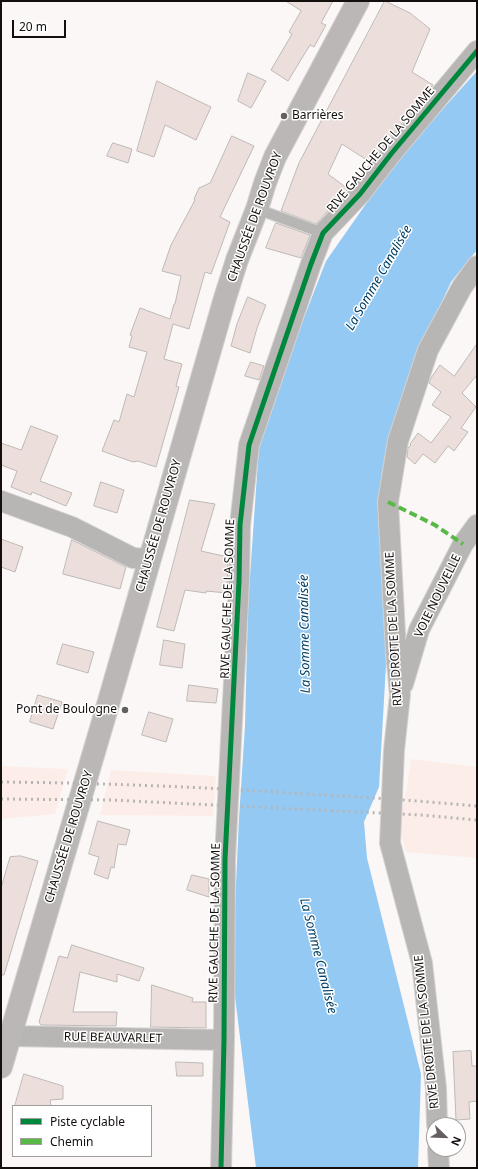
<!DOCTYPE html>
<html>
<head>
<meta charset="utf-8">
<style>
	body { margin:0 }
	#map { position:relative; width:478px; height:1169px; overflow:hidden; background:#fbf7f6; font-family:"Noto Sans",sans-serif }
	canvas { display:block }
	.frame { position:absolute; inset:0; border:2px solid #140f0d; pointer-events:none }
	.legend { position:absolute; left:12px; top:1105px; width:140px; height:52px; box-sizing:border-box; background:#fff; border:1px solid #a19f9e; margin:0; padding:5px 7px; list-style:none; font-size:12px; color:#140f0d }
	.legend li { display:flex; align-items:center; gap:8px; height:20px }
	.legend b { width:20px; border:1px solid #a19f9e }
	.north { position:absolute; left:426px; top:1117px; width:40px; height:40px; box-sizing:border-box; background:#fff; border:1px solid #a19f9e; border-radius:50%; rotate:113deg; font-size:11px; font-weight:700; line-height:16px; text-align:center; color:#140f0d }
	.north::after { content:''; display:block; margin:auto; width:14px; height:18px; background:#65605f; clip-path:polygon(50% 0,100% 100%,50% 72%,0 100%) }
	.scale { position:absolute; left:12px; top:20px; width:54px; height:18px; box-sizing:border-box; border:2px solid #140f0d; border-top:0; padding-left:5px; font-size:12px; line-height:14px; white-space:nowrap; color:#140f0d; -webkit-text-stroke:3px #fff; paint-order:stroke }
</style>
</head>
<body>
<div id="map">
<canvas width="478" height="1169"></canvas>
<div class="frame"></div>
<ul class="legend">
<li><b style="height:5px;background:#00873e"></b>Piste cyclable</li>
<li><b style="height:5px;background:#58b947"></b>Chemin</li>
</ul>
<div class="north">N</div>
<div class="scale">20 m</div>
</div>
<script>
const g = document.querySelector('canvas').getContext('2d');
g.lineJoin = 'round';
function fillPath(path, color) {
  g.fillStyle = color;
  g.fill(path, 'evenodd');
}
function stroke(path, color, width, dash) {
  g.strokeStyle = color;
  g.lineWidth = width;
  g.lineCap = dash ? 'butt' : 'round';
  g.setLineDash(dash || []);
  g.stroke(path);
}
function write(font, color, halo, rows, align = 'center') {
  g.font = font + ' "Noto Sans",sans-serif';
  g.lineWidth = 3;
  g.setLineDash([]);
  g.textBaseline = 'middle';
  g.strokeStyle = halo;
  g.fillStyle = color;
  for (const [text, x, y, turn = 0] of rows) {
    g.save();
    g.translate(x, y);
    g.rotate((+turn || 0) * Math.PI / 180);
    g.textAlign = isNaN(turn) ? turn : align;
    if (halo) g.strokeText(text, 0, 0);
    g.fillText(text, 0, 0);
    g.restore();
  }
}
fillPath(new Path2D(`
	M 411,759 L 477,767 L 477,858 L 406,852 L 398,825 L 407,787 Z
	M 1,766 L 68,769 L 55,814 L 1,819 Z
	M 111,770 L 216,776 L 213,816 L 100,815 Z`), '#fdede8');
fillPath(new Path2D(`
	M 477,71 L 477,250 L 451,282 L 417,355 L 381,509 L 386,665 L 379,787 L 364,822 L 367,858 L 421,1074 L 418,1168 L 256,1168 L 232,972 L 239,818 L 245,726 L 248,606 L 260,431 L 326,261 L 396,161 Z`), '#94c9f3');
const building = new Path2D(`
	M 286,1 L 333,1 L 321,23 L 326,25 L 314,47 L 310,45 L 288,81 L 271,70 L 292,34 L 289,32 L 301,11 Z
	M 385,1 L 410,13 L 430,29 L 412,72 L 433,85 L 370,162 L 342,144 L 328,174 L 348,189 L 316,224 L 281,211 L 299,163 Z
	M 248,73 L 266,81 L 251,108 L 238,101 Z
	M 157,81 L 211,107 L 196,140 L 165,125 L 154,157 L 137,151 Z
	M 232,136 L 254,146 L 220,217 L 230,222 L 211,274 L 205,272 L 189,329 L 173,324 L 164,359 L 182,364 L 176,386 L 179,387 L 156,467 L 138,461 L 133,462 L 102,451 L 114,420 L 119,422 L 127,394 L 134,397 L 147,352 L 129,347 L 132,336 L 130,335 L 140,308 L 170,319 L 174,304 L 175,304 L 181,276 L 162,271 L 171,245 L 195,200 L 194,199 L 199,188 L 210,183 Z
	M 113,143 L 132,149 L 128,163 L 107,156 Z
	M 276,223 L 310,235 L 301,258 L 266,248 Z
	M 248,297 L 266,305 L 257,328 L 250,353 L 231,346 L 237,324 Z
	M 477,344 L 477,375 L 462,393 L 476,407 L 461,428 L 468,432 L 454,451 L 448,446 L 435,463 L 423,454 L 415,464 L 407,457 L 408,448 L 411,445 L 410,444 L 418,433 L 431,443 L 451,417 L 432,405 L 441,392 L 429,383 L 431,378 L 440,365 L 454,376 Z
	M 251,362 L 264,366 L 259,380 L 245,376 Z
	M 31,426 L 58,436 L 40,481 L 72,493 L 66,506 L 32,492 L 31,495 L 11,487 L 17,471 L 1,465 L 1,443 L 21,450 Z
	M 101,482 L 124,490 L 117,513 L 94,506 Z
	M 190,500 L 215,504 L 201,551 L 228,557 L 227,593 L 206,591 L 206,593 L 185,590 L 174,631 L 157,627 Z
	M 1,539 L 23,547 L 15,572 L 1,567 Z
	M 72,540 L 126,567 L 120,589 L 63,574 Z
	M 164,640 L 185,644 L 182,668 L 160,665 Z
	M 63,644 L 94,652 L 88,673 L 57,664 Z
	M 189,685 L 218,689 L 216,703 L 187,701 Z
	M 38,695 L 62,702 L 53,729 L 30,722 Z
	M 149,712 L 173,719 L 166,742 L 142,735 Z
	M 98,821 L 130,830 L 126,845 L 118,844 L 114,868 L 111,867 L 108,879 L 94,874 L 99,857 L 89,854 Z
	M 21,856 L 38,861 L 4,975 L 1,975 L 1,888 L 10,857 Z
	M 192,875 L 209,879 L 209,897 L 187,890 Z
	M 72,945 L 144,968 L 139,981 L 117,974 L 117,982 L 80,972 L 73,1012 L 117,1012 L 116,1026 L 41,1025 L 39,1022 L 59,956 L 67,958 Z
	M 152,985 L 193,998 L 192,1002 L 206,1002 L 206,1028 L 151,1027 Z
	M 471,1051 L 472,1066 L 477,1066 L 477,1101 L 469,1102 L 470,1119 L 456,1120 L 453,1052 Z
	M 176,1062 L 203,1063 L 203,1076 L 177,1076 Z
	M 24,1074 L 63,1086 L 63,1099 L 50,1100 L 51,1106 L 15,1106 Z`);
fillPath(building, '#ecdfdb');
stroke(building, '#bdb9b7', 1);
const lane = new Path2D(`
	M 257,209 L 323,233`);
const street = new Path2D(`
	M 1,501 L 72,527 L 133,558 L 149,559
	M 403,684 L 419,630 L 463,544 L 477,525
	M 10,1036 L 224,1040
	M 437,1125 L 436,1088 L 422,963 L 390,843 L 394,750 L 400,695 L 396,652 L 388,502 L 398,441 L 428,350 L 462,287 L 477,266
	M 438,1149 L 439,1168
	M 221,1168 L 224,1040 L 225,859 L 239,581 L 240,525 L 249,445 L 311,264 L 323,233 L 360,194 L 391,154 L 477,51`);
const primary = new Path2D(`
	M 1,1067 L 107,708 L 225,298 L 237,260 L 257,209 L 265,183 L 275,157 L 358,1`);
stroke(lane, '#d5d3d2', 12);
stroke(street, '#d5d3d2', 22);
stroke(primary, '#d5d3d2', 24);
stroke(lane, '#b7b6b4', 10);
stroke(street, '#b7b6b4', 20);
stroke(primary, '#bab7b6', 22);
stroke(new Path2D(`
	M 1,782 C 103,783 205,787 307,794 C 364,797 421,801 477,806
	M 1,799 L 111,800 L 421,815 L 477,820`), '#b7b5b4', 3, [2, 4]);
stroke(new Path2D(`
	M 388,502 L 435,525 L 463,544`), '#58b947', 4, [8, 4]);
stroke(new Path2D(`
	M 221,1168 L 224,1040 L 225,859 L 239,581 L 240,525 L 249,445 L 311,264 L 323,233 L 360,194 L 391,154 L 477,51`), '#00873e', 5);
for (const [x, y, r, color] of [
	[284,116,4,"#65605f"],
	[125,710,4,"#65605f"]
]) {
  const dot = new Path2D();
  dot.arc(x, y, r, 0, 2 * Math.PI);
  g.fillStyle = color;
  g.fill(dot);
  stroke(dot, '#fff', 1.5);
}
write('12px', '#140f0d', '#fff', [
	["Barrières",292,116],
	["Pont de Boulogne",117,710,"right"]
], 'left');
write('12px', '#140f0d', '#fff', [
	["RIVE GAUCHE DE LA SOMME",381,150,-50],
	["CHAUSSÉE DE ROUVROY",255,217,-70],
	["CHAUSSÉE DE ROUVROY",159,526,-74],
	["VOIE NOUVELLE",438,596,-64],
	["RIVE GAUCHE DE LA SOMME",228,599,-88],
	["RIVE DROITE DE LA SOMME",394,629,-93],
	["CHAUSSÉE DE ROUVROY",69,837,-73],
	["RIVE GAUCHE DE LA SOMME",215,923,-89],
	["RIVE DROITE DE LA SOMME",427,1032,-96],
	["RUE BEAUVARLET",113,1038,1]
]);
write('italic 13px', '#004067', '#fff', [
	["La Somme Canalisée",379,278,-60],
	["La Somme Canalisée",305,634,-91],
	["La Somme Canalisée",318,956,76]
]);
</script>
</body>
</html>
